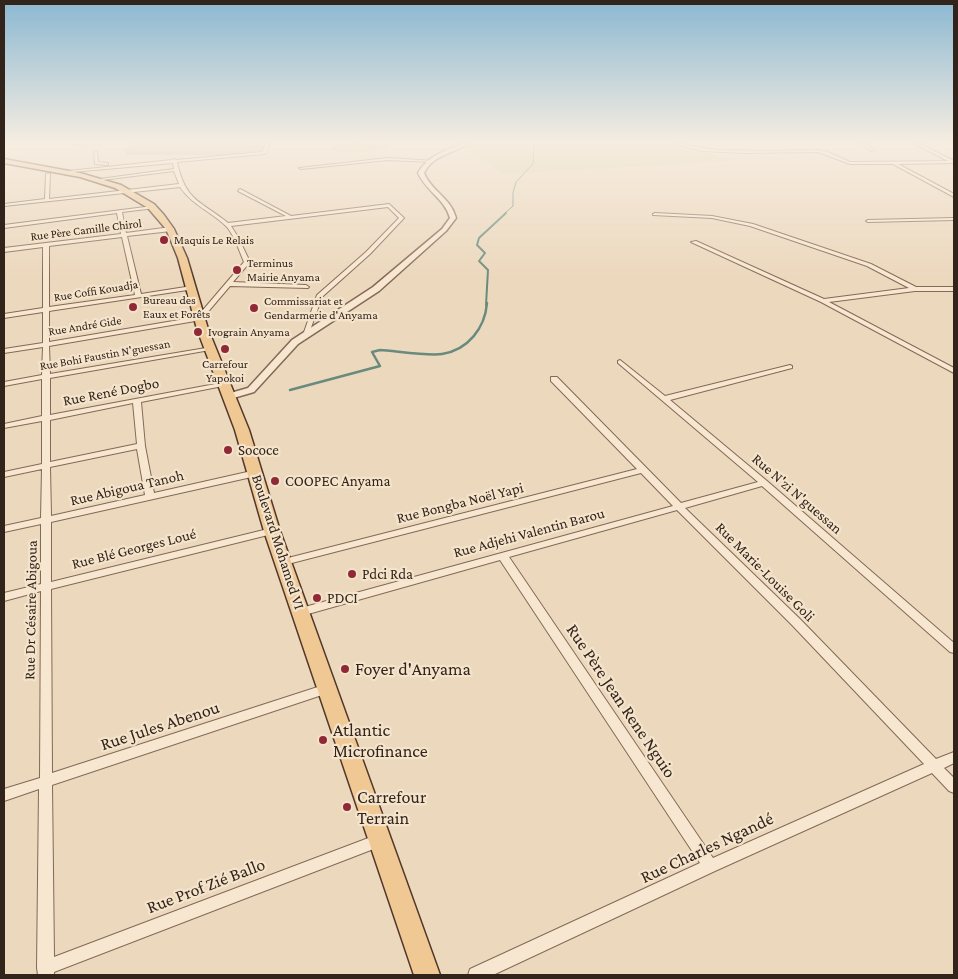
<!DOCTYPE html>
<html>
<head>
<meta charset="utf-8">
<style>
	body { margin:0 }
	#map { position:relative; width:958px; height:979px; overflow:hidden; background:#ecd8bd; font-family:"Crimson Pro",serif }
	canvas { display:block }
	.frame { position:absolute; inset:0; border:5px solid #33241b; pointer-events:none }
</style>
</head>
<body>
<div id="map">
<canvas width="958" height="979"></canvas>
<div class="frame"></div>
</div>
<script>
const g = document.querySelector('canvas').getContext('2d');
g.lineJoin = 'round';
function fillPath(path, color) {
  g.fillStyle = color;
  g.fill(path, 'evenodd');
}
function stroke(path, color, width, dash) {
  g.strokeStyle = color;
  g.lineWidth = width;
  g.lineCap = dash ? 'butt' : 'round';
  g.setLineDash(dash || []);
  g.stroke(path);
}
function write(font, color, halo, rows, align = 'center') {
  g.font = font + ' "Crimson Pro",serif';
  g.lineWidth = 4.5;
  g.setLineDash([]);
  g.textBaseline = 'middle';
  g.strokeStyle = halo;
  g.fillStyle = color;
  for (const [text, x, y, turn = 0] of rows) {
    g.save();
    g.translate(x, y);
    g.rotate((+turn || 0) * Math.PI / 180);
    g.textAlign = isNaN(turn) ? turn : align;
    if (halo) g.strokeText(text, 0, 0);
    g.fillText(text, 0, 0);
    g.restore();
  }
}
fillPath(new Path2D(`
	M 46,142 L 123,142 L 88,148 Z
	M 448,142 L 673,142 L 735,161 L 504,174 Z`), '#e1d2ab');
fillPath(new Path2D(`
	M 370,142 L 385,142 L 390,146 C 380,152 339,155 329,149 L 337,145 Z`), '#c9c992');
fillPath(new Path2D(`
	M 135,142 L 294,142 L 267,145 L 257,153 L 233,155 L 126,155 L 123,149 Z`), '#bebe91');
stroke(new Path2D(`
	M 504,214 L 513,206 L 513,193 L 516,182 L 533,164 L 534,142`), '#698b7e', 1);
stroke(new Path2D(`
	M 486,305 L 488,270 L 479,261 L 485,253 L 477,245 L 479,238 L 506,213`), '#698b7e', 2);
stroke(new Path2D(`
	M 290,390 L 380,366 L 372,352 L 380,350 C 396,351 427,356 442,354 C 468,350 485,328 487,303`), '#698b7e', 2.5);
const minor = new Path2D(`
	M 267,142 L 271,142 L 266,153 L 264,154 L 177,162 C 185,201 201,201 228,223 L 286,216 L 238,191 L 240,189 L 291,216 L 389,204 L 404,218 L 370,254 L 322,297 L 308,336 L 306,337 L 303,335 L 317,295 L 366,252 L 399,218 L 388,207 L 231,226 L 238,237 L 250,262 L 233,282 L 306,285 L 309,287 L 308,288 L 230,286 L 201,320 L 49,346 L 50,374 L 212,347 L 213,348 L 210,350 L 50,378 L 50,415 L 226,382 L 226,386 L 223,386 L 141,402 L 145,446 L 154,493 L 256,470 L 260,473 L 256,476 L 51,522 L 51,582 L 272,528 L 277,531 L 272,534 L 51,589 L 52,773 L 327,684 L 331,686 L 333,689 L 331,692 L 52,785 L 54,957 L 379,834 L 384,835 L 386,840 L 384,845 L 54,972 L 54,975 L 38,975 L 37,968 L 39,789 L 4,801 L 4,789 L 40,778 L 41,591 L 4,601 L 4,593 L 41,584 L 41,524 L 4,532 L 4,526 L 41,518 L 42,469 L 4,477 L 4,472 L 42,464 L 42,421 L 4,428 L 4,424 L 42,416 L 42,379 L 4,386 L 4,382 L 42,375 L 43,347 L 4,353 L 4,349 L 43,343 L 43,312 L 4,318 L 4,314 L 43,308 L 43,247 L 4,252 L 4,248 L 121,234 L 117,213 L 4,228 L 4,225 L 153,206 L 155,207 L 155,208 L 122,212 L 126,233 L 171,227 L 174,229 L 171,231 L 127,236 L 141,294 L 192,286 L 195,288 L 194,289 L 49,311 L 49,342 L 197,317 L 244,262 C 239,250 235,237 227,227 C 212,212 192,205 180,187 L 4,206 L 4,204 L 45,199 L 46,174 L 48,173 L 50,174 L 49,199 L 179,184 L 174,171 L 94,181 L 92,180 L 174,169 L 173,163 L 61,173 L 59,172 L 172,160 L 174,159 L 176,160 L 262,152 ZM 122,237 L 135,295 L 49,307 L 49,246 ZM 133,403 L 137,444 L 50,462 L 50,420 ZM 137,449 L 145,495 L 51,516 L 50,467 Z
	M 674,142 L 679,142 L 687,145 L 702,148 L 722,150 L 766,151 L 818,150 L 828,152 L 850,162 L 948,161 L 917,145 L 918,143 L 954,161 L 954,163 L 898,164 L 954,194 L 954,197 L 893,164 L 850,164 L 818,152 L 744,153 L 702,151 L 685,147 Z
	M 857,142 L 862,142 L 875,150 L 872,151 Z
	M 94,151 L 97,152 L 98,162 L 108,163 L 108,165 L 95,164 Z
	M 388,158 L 434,161 L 432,162 L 388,160 L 301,169 L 299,168 Z
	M 655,213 L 712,216 L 753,224 L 871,264 L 916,287 L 954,287 L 954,291 L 915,291 L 829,302 L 954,368 L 954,373 L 821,302 L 691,242 L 696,241 L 824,299 L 909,288 L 867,266 L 750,226 L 712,218 L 653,215 L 653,214 Z
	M 954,218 L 954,220 L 868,222 L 866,221 L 868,220 Z
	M 620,360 L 665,396 L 790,365 L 792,366 L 792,368 L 670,400 L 767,481 L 954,643 L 954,653 L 950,652 L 762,486 L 685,508 L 800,619 L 936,759 L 954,752 L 954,763 L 944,768 L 954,778 L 954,793 L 949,791 L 932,773 L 715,871 L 493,975 L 468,975 L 470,969 L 700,863 L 500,560 L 301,616 L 297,615 L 296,612 L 297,609 L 301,608 L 673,506 L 641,473 L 284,565 L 281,564 L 279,562 L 281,560 L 284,559 L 637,469 L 551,381 L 551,377 L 557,377 L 681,503 L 758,482 L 618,363 L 618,361 ZM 677,510 L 792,625 L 924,764 L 713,858 L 509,557 Z`);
const tertiary = new Path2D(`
	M 465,142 L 471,142 C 456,153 433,154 424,173 C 431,191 451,198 456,218 L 446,231 L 379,291 L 298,344 L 254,392 L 230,399 L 227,398 L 227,394 L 248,388 L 292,340 L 373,287 L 442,229 L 450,218 C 445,199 426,191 418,173 C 428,155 448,150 465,142 Z`);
const primary = new Path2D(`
	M 4,159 L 80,173 L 121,185 L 154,204 L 164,215 L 174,229 L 187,258 L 208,329 L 249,430 L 280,531 L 440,975 L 414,975 L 264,531 L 235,430 L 197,329 L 178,258 L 166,229 L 148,208 L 115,188 L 80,177 L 4,163 Z`);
stroke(minor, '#836957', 2);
stroke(tertiary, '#836957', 3);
stroke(primary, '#51382b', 3);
fillPath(minor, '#f8e7d0');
fillPath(tertiary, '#f8e7d0');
fillPath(primary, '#f0c894');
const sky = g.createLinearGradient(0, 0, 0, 279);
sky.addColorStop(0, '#8bb8d2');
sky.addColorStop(0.51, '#f6ede1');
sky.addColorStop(1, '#f6ede100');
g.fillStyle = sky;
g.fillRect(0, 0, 958, 279);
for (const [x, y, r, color] of [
	[164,240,5,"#912836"],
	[237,270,5,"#912836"],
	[133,307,5,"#912836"],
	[254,308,5,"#912836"],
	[198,332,5,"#912836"],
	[225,349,5,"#912836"],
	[228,450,5,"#912836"],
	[275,481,5,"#912836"],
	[352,574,5,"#912836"],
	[317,598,5,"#912836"],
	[345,669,5,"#912836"],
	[323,740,5,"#912836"],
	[347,807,5,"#912836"]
]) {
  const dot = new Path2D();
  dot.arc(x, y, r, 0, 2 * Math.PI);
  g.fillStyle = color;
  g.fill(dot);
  stroke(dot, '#f4e4cc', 2);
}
write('12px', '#33241b', '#f4e4cc', [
	["Rue Père Camille Chirol",86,230,-7],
	["Rue Coffi Kouadja",96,291,-9],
	["Rue André Gide",85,326,-9],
	["Rue Bohi Faustin N'guessan",105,355,-10]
]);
write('12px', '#33241b', '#f4e4cc', [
	["Maquis Le Relais",174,240],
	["Terminus",247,263],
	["Mairie Anyama",247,277],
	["Bureau des",143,300],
	["Eaux et Forêts",143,314],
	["Commissariat et",264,301],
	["Gendarmerie d'Anyama",264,315],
	["Ivograin Anyama",208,332],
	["Carrefour",225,364,"center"],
	["Yapokoi",225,378,"center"]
], 'left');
write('15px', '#33241b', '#f4e4cc', [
	["Rue René Dogbo",111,392,-11],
	["Rue Abigoua Tanoh",127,488,-13],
	["Rue N'zi N'guessan",797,494,41],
	["Rue Bongba Noël Yapi",460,503,-14],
	["Rue Adjehi Valentin Barou",529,533,-15],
	["Boulevard Mohamed VI",278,542,72],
	["Rue Blé Georges Loué",134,549,-14],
	["Rue Marie-Louise Goli",765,572,45],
	["Rue Dr Césaire Abigoua",31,610,-89]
]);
write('15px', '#33241b', '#f4e4cc', [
	["Sococe",238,450],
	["COOPEC Anyama",285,481],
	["Pdci Rda",362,574],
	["PDCI",327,598]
], 'left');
write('18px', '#33241b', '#f4e4cc', [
	["Foyer d'Anyama",355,669],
	["Atlantic",333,730],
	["Microfinance",333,751],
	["Carrefour",357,797],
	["Terrain",357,818]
], 'left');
write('18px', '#33241b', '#f4e4cc', [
	["Rue Père Jean Rene Nguio",621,701,56],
	["Rue Jules Abenou",160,726,-18],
	["Rue Charles Ngandé",707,848,-25],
	["Rue Prof Zié Ballo",206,886,-21]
]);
</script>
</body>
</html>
